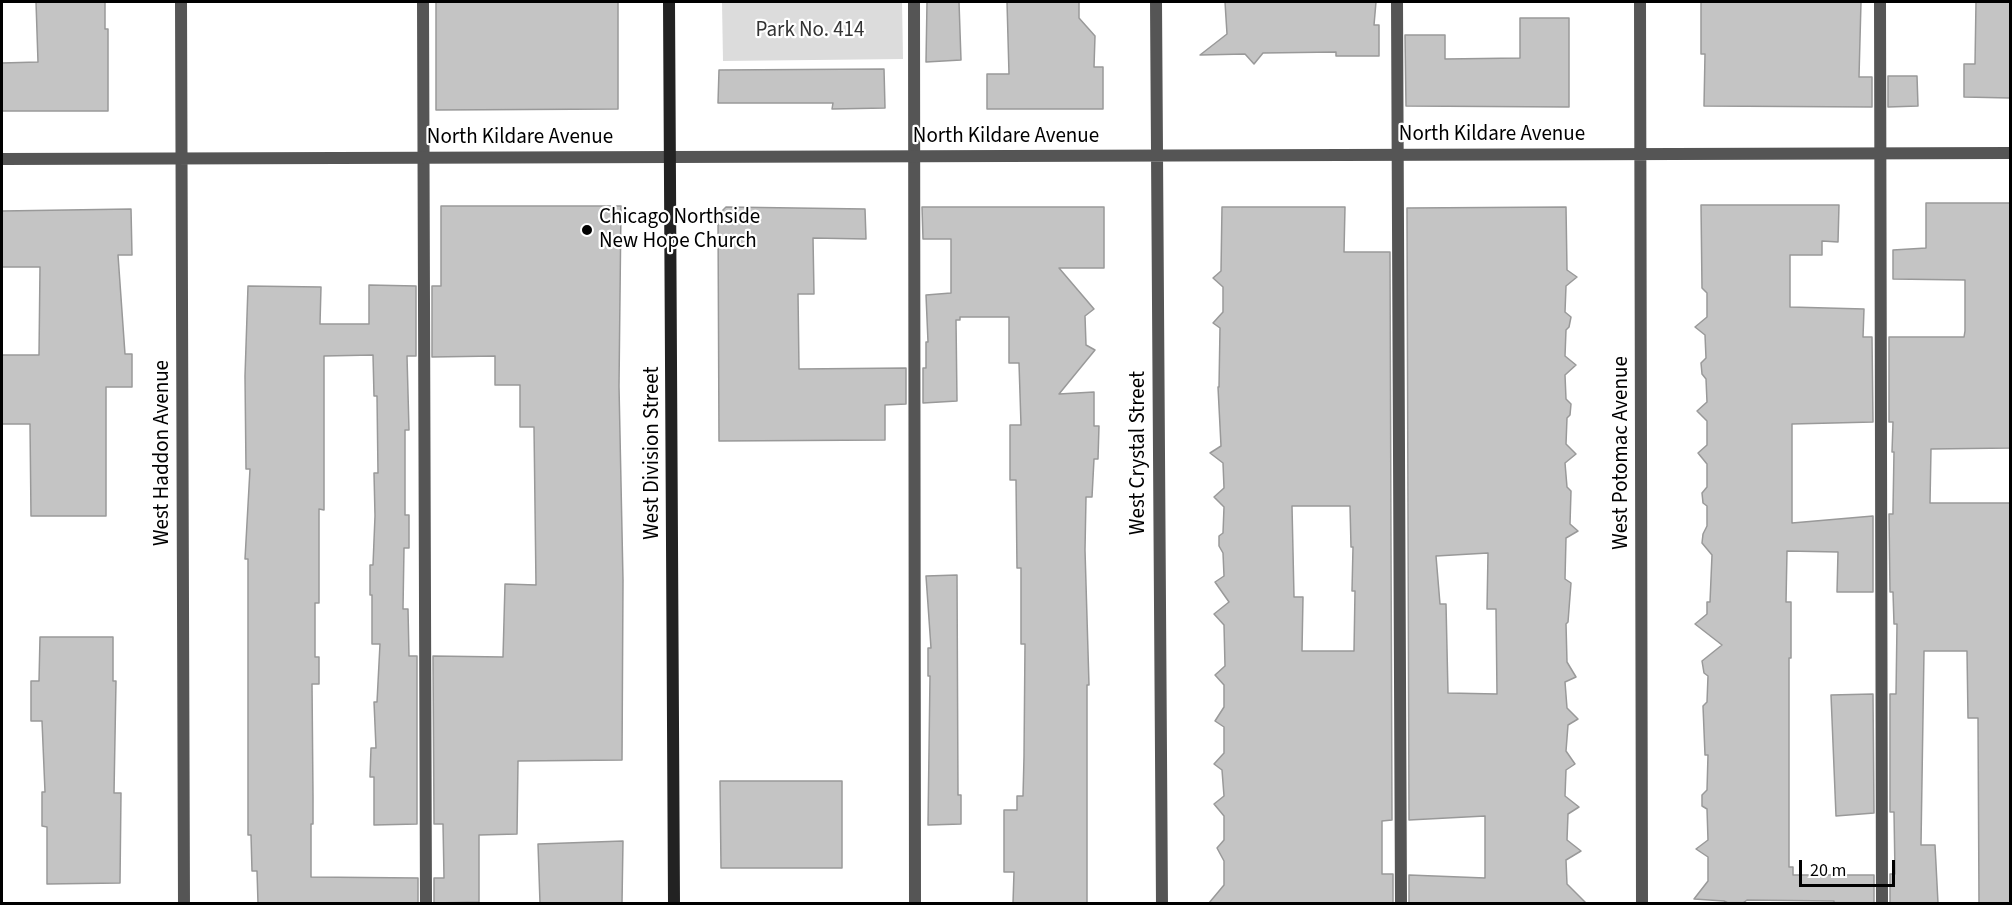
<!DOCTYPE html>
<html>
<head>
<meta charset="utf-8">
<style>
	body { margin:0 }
	#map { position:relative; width:2012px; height:905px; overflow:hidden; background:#fff; font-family:"Source Sans 3",sans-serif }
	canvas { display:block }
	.frame { position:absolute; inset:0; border:3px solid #000; pointer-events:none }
	.scale { position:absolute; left:1799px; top:860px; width:96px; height:27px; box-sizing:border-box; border:3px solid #000; border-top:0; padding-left:8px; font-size:18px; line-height:21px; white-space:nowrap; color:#000; -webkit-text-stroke:4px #fff; paint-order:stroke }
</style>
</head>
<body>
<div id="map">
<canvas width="2012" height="905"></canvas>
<div class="frame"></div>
<div class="scale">20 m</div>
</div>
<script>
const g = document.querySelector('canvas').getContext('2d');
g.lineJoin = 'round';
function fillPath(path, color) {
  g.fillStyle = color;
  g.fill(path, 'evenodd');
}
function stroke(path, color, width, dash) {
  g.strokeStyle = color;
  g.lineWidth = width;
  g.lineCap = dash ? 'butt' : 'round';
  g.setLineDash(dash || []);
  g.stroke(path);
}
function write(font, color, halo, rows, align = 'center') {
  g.font = font + ' "Source Sans 3",sans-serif';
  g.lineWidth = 4.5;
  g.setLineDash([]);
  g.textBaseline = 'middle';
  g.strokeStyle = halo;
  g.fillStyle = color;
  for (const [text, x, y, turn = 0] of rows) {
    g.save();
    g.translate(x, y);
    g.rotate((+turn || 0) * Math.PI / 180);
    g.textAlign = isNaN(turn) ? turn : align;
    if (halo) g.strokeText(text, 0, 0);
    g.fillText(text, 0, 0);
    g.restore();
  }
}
fillPath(new Path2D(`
	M 722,2 L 902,2 L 903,59 L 723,61 Z`), '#dcdcdc');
const building = new Path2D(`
	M 36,2 L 105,2 L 105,29 L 108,29 L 108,111 L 2,111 L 2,63 L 38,62 Z
	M 436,2 L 618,2 L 618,109 L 436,110 Z
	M 927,2 L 959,2 L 961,60 L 926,62 Z
	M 1007,2 L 1079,2 L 1079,18 L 1095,36 L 1094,67 L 1103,67 L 1103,109 L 987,109 L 987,74 L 1009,74 Z
	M 1225,2 L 1376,2 L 1374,25 L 1379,25 L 1379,56 L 1336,56 L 1336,52 L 1263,53 L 1254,64 L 1245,54 L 1200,55 L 1227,34 Z
	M 1701,2 L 1861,2 L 1859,77 L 1872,77 L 1872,107 L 1704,106 L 1705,54 L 1701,54 Z
	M 1976,2 L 2010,2 L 2010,98 L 1964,97 L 1964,64 L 1975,64 Z
	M 1520,18 L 1569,18 L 1569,107 L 1406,106 L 1405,35 L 1445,35 L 1445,59 L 1520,58 Z
	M 884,69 L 885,108 L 832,109 L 833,103 L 718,103 L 719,70 Z
	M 1888,76 L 1917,76 L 1918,106 L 1888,107 Z
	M 1926,203 L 2010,203 L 2010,448 L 1931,449 L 1930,503 L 2010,503 L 2010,903 L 1979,903 L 1978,718 L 1968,718 L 1967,651 L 1924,651 L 1921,845 L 1935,845 L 1938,903 L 1890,903 L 1890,874 L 1895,874 L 1894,812 L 1890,812 L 1890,694 L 1896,694 L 1897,624 L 1894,624 L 1893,592 L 1890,592 L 1889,514 L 1893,514 L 1893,509 L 1894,452 L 1892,452 L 1893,422 L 1889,422 L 1889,337 L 1964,337 L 1965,331 L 1965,280 L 1893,279 L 1893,250 L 1926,248 Z
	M 1701,205 L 1839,205 L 1838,242 L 1822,241 L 1822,255 L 1790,255 L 1790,307 L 1864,309 L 1863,337 L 1872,337 L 1873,422 L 1792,424 L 1792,523 L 1873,516 L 1873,592 L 1837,592 L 1838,552 L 1787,551 L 1786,602 L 1791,602 L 1791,658 L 1789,658 L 1789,867 L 1793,867 L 1793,875 L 1874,875 L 1874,903 L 1834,903 L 1834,901 L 1747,900 L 1743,903 L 1728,903 L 1724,901 L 1694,899 L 1708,881 L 1708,857 L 1696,849 L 1708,840 L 1707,809 L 1702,806 L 1702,795 L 1707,790 L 1708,755 L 1705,755 L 1703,706 L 1707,702 L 1708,676 L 1704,673 L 1702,661 L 1722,645 L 1695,624 L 1707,614 L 1707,602 L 1710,602 L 1712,555 L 1702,543 L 1703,534 L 1707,526 L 1707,506 L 1703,503 L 1702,493 L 1707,487 L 1707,464 L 1698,453 L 1707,445 L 1707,421 L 1697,411 L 1707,402 L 1706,379 L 1702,374 L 1701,363 L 1706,358 L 1705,335 L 1695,327 L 1707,317 L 1707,293 L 1702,288 Z
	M 441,206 L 621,206 L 619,386 L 623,580 L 622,760 L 518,761 L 517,834 L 479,835 L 479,902 L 434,903 L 434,878 L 444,878 L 443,824 L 434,824 L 433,656 L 503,657 L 505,584 L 536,585 L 534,427 L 520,427 L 520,385 L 495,385 L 495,356 L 432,357 L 432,286 L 441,286 Z
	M 726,207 L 865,209 L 866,239 L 813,238 L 814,294 L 798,294 L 799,369 L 906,368 L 906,404 L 885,405 L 885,440 L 719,441 L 718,215 Z
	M 922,207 L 1104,207 L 1104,268 L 1059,268 L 1094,309 L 1085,316 L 1086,345 L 1095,350 L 1059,394 L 1094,392 L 1094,426 L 1099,426 L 1098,459 L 1094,459 L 1092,497 L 1086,497 L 1085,550 L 1089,685 L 1087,685 L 1087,903 L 1013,903 L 1014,872 L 1004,872 L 1004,810 L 1017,810 L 1017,796 L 1023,796 L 1024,757 L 1025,644 L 1021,644 L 1021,568 L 1017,568 L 1016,480 L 1010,480 L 1010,425 L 1021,425 L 1019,363 L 1009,363 L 1009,317 L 960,317 L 960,320 L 956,320 L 957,401 L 923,403 L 923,368 L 926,368 L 926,342 L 928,342 L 926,295 L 951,293 L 951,239 L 923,239 Z
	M 1222,207 L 1345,207 L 1344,252 L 1390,252 L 1392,820 L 1382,821 L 1382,874 L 1393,874 L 1393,903 L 1209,903 L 1224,885 L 1224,861 L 1217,848 L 1224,840 L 1224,816 L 1214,804 L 1224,796 L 1222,770 L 1214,764 L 1224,753 L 1224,727 L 1215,721 L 1224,707 L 1224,685 L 1215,675 L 1225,666 L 1224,625 L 1214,614 L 1229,602 L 1215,582 L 1224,576 L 1223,553 L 1219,546 L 1219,536 L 1223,533 L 1224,507 L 1214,497 L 1224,488 L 1223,463 L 1210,453 L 1221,446 L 1218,387 L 1219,387 L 1220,328 L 1213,323 L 1223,312 L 1223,287 L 1213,278 L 1221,271 ZM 1292,506 L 1350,506 L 1351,547 L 1353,547 L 1352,591 L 1355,591 L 1354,651 L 1302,651 L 1303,597 L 1294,597 Z
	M 1566,207 L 1567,270 L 1577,277 L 1566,286 L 1565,312 L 1571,317 L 1569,327 L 1566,330 L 1565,356 L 1576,365 L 1565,375 L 1566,399 L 1571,404 L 1570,415 L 1567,418 L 1566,444 L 1576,454 L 1565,463 L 1567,487 L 1571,491 L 1570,524 L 1578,531 L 1566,538 L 1565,579 L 1571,583 L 1568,622 L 1566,624 L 1567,662 L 1576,677 L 1565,682 L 1567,708 L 1578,719 L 1568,725 L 1566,751 L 1575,764 L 1566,770 L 1565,796 L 1579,807 L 1568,814 L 1567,840 L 1581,851 L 1566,860 L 1567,884 L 1586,903 L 1409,903 L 1409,875 L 1485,878 L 1485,816 L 1409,820 L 1407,208 ZM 1488,553 L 1487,609 L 1496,609 L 1497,694 L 1448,693 L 1446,604 L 1440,604 L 1436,556 Z
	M 131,209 L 132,255 L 118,255 L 125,354 L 132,354 L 132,387 L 106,387 L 106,516 L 31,516 L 30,424 L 2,424 L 2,355 L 39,355 L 40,267 L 2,267 L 2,211 Z
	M 369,285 L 416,286 L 416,356 L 407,356 L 409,430 L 405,430 L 405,515 L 409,515 L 409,548 L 404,548 L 403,609 L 408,609 L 409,656 L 417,656 L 417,824 L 374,825 L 374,777 L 370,777 L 371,748 L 376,748 L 374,702 L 377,702 L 380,644 L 372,644 L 372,595 L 370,595 L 370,565 L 373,565 L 375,516 L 374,473 L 378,473 L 377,396 L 374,396 L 373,355 L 324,356 L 324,510 L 319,509 L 319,603 L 315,603 L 315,657 L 319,657 L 319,684 L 312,684 L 313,796 L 313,824 L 311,824 L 311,877 L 418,878 L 418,903 L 258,903 L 257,871 L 252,871 L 251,835 L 248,835 L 248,559 L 245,559 L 250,469 L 246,469 L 245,376 L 248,286 L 321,287 L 320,324 L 369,324 Z
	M 957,575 L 958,795 L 961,795 L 961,824 L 928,825 L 930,676 L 928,676 L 928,648 L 931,648 L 926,576 Z
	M 40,637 L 113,637 L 113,681 L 116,681 L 114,793 L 121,793 L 120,883 L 47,884 L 47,827 L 42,826 L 42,792 L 45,792 L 42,721 L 31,721 L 31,681 L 39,681 Z
	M 1873,694 L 1874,813 L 1836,816 L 1831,695 Z
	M 720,781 L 842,781 L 842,868 L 721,868 Z
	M 623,841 L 622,903 L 540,903 L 538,844 Z`);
fillPath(building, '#c4c4c4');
stroke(building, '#999', 1.5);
stroke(new Path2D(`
	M 423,2 L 426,904
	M 914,2 L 915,904
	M 1397,2 L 1401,904
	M 1880,2 L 1882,904`), '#555', 12);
stroke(new Path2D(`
	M 181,2 L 184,904
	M 1156,2 L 1162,904
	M 1640,2 L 1642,904
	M 2,159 L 2010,153`), '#555', 12);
stroke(new Path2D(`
	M 669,2 L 674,904`), '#222', 12);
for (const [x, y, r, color] of [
	[587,230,6,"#000"]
]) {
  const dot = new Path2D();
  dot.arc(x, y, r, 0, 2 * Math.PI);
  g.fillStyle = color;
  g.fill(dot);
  stroke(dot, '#fff', 2);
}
write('21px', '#333', '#fff', [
	["Park No. 414",810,31]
]);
write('21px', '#000', '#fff', [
	["North Kildare Avenue",1492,135],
	["North Kildare Avenue",1006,137],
	["North Kildare Avenue",520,138],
	["West Haddon Avenue",163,453,-90],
	["West Division Street",653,453,-90],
	["West Crystal Street",1139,453,-90],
	["West Potomac Avenue",1622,453,-90]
]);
write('21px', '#000', '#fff', [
	["Chicago Northside",599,218],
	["New Hope Church",599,242]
], 'left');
</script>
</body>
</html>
